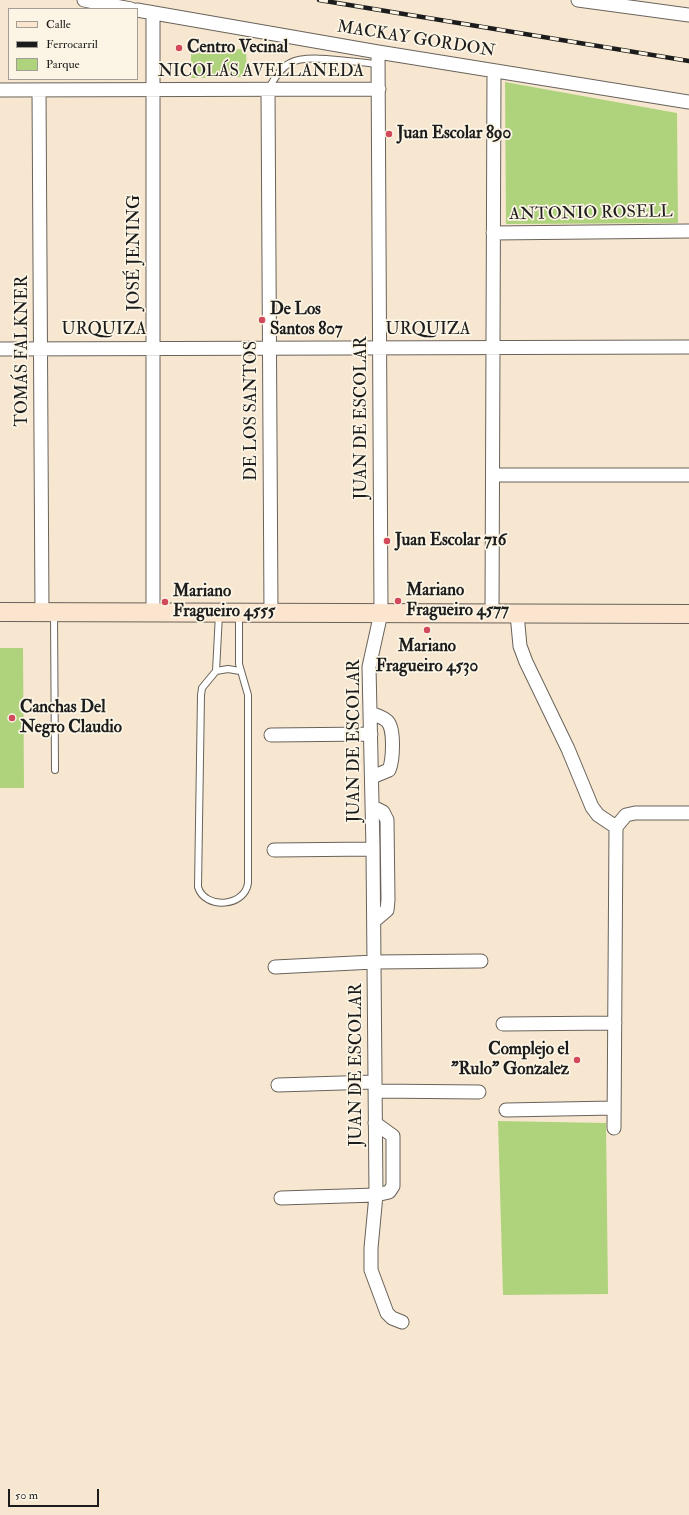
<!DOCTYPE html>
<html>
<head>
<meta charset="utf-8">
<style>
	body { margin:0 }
	#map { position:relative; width:689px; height:1515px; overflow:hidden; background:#f8e7d0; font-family:"IM FELL Double Pica",serif }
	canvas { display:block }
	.legend { position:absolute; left:8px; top:8px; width:130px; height:72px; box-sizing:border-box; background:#fcf5e5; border:1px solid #a29e95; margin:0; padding:5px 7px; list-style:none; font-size:12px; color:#1c1c1c }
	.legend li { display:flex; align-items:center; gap:8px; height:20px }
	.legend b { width:20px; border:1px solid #a29e95 }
	.scale { position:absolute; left:8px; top:1489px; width:91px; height:18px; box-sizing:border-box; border:2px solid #1c1c1c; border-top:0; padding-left:5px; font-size:12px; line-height:14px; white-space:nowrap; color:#1c1c1c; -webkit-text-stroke:3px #fcf5e5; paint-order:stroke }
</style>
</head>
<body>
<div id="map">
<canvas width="689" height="1515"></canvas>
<ul class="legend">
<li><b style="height:5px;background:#fce5cf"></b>Calle</li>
<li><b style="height:5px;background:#1c1c1c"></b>Ferrocarril</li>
<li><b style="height:11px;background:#afd37c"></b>Parque</li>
</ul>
<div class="scale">50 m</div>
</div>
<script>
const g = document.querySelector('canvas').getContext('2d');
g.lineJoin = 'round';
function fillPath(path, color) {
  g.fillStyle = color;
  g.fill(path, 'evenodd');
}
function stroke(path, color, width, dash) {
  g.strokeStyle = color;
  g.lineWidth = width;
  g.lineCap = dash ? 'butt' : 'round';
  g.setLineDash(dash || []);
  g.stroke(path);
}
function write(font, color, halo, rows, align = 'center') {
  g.font = font + ' "IM FELL Double Pica",serif';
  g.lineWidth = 3.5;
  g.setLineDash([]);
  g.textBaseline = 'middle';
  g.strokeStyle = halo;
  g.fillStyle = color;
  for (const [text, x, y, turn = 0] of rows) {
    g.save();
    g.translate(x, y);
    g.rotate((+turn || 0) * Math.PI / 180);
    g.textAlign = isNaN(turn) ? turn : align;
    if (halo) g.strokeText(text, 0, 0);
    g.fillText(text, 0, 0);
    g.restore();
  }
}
fillPath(new Path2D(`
	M 246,49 L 247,77 L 191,78 L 191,50 Z
	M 505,82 L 677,113 L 678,223 L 506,224 Z
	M 0,648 L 23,648 L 24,788 L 0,788 Z
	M 498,1121 L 606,1123 L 608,1294 L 503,1295 Z`), '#afd37c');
const service = new Path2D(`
	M 268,89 C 274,80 280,68 290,63 C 307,53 357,63 379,64
	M 54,614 L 55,770
	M 219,614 L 216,671 L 202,688 L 201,695 L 198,887 C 205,910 245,907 248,883 L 248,695 L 239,664 L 239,614
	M 216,671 L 228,669 L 240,671`);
const minor = new Path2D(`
	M 84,0 L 131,9
	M 578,0 L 689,15
	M 137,10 L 378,52 L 689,102
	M 153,13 L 153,612
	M 378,52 L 381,613 L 369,667 L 373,849 L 376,1195 L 371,1248 L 371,1270 L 387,1313 L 392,1318 L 402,1322
	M 0,90 L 379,89
	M 39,90 L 42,613
	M 268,90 L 271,612
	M 493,233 L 689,231
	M 0,349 L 689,347
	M 493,475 L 689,475
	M 492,614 L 494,71
	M 517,614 L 520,646 L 526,662 L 568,749 L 592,807 L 598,815 L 616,827
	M 370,713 C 375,715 383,717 387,721 C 395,728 393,761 389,770 L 372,777
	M 271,735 L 371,734
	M 373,807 L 383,812 L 387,820 L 388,900 L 387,910 L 374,921
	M 274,850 L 373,849
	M 275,967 L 374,962 L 481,961
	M 503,1024 L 615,1023
	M 278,1085 L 374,1082
	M 375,1091 L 479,1092
	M 506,1110 L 614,1108
	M 614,1128 L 616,827 L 626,815 L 635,813 L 689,813
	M 281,1198 L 376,1195 L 389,1192 L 393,1186 L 393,1136 L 375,1123`);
const secondary = new Path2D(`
	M 0,612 L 689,614`);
stroke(service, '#69635b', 8);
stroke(minor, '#69635b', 15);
stroke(secondary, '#69635b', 20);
stroke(service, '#fff', 6);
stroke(minor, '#fff', 13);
stroke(secondary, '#fce5cf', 18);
const rail = new Path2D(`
	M 319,0 L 689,61`);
stroke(rail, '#1c1c1c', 4.5);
stroke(rail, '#fcf5e5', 3, [9]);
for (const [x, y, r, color] of [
	[179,48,4,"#d1495b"],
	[389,134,4,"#d1495b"],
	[262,320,4,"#d1495b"],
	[387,541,4,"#d1495b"],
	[398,601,4,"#d1495b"],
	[165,602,4,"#d1495b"],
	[427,630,4,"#d1495b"],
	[12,718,4,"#d1495b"],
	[577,1060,4,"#d1495b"]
]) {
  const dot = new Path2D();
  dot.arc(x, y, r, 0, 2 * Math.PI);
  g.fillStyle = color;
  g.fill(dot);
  stroke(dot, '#fcf5e5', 1.5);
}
write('17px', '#1c1c1c', '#fcf5e5', [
	["MACKAY GORDON",416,40,9],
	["NICOLÁS AVELLANEDA",261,72],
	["ANTONIO ROSELL",591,214,-1],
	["JOSÉ JENING",135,253,-90],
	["URQUIZA",104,330],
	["URQUIZA",428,330],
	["TOMÁS FALKNER",23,351,-90],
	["DE LOS SANTOS",252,411,-90],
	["JUAN DE ESCOLAR",362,418,-90],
	["JUAN DE ESCOLAR",355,741,-90],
	["JUAN DE ESCOLAR",357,1065,-90]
]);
write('bold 17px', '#1c1c1c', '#fcf5e5', [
	["Centro Vecinal",187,48],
	["Juan Escolar 890",397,134],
	["De Los",270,310],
	["Santos 807",270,330],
	["Juan Escolar 716",395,541],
	["Mariano",406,591],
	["Fragueiro 4577",406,611],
	["Mariano",173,592],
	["Fragueiro 4555",173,612],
	["Mariano",427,647,"center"],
	["Fragueiro 4530",427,667,"center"],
	["Canchas Del",20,708],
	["Negro Claudio",20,728],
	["Complejo el",569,1050,"right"],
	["\"Rulo\" Gonzalez",569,1070,"right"]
], 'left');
</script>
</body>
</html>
